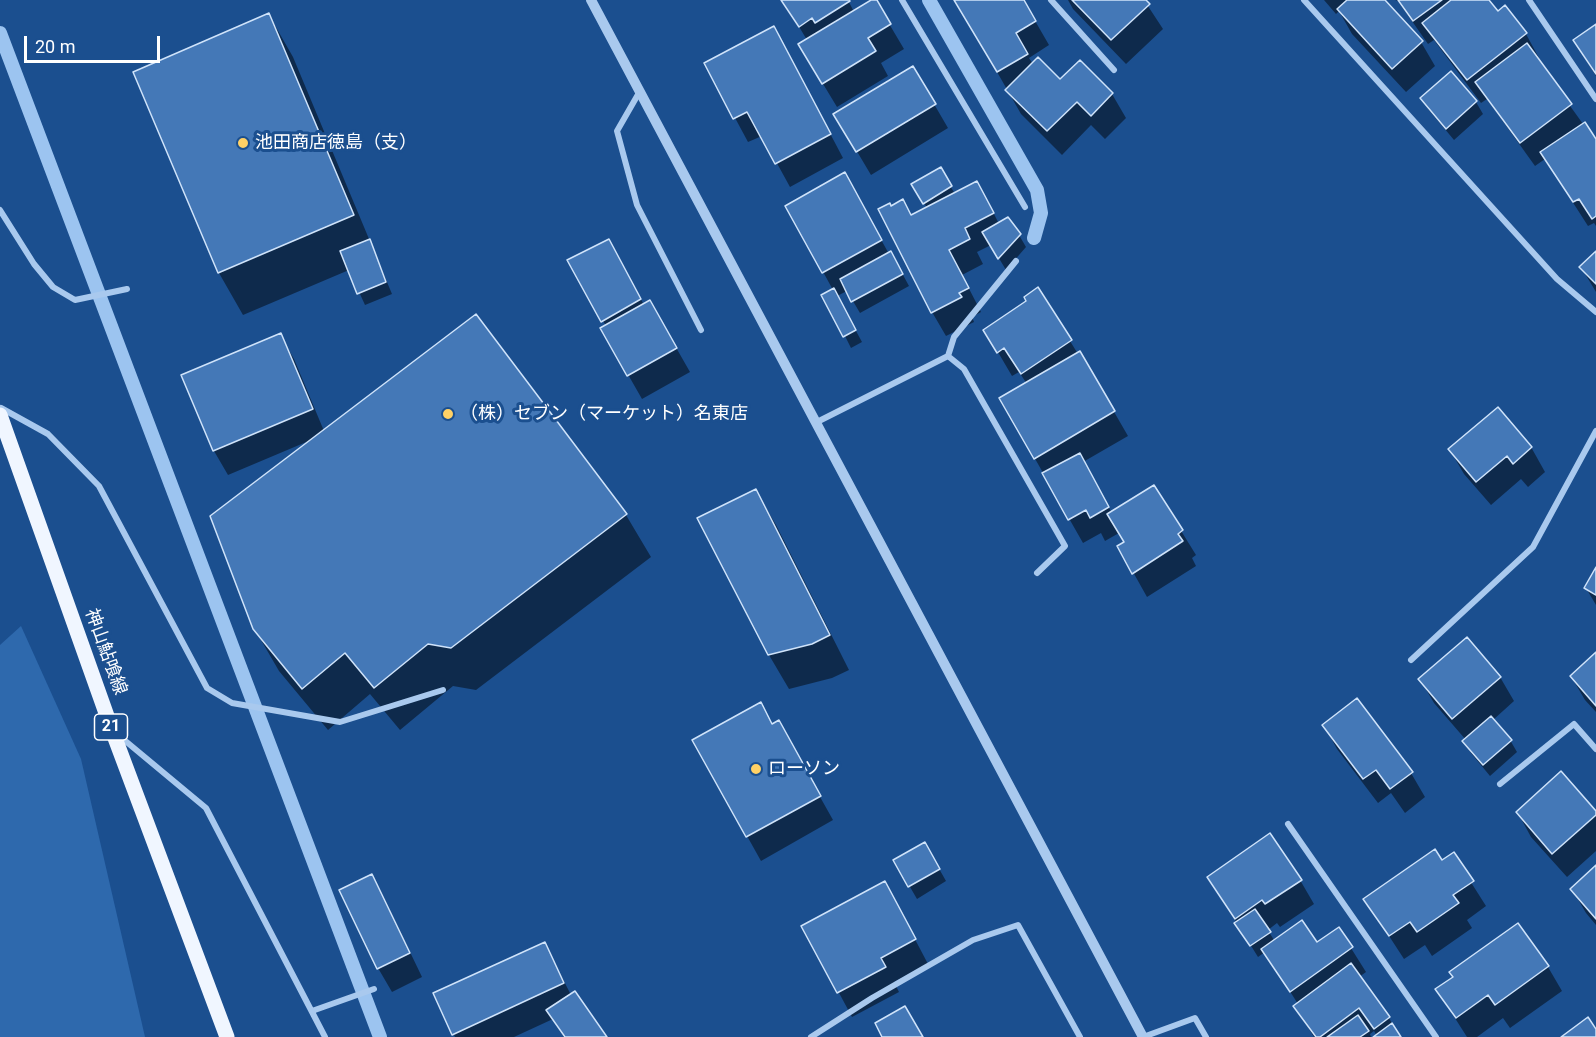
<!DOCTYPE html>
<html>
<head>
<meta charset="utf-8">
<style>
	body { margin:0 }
	#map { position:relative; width:1596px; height:1037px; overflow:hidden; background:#1b4f8f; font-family:Roboto,sans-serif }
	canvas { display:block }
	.scale { position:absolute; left:24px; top:36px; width:136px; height:27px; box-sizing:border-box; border:3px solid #fff; border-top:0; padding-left:8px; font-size:18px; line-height:21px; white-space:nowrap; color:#fff; -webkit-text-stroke:4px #1b4f8f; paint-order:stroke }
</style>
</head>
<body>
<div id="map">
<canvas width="1596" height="1037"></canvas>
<div class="scale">20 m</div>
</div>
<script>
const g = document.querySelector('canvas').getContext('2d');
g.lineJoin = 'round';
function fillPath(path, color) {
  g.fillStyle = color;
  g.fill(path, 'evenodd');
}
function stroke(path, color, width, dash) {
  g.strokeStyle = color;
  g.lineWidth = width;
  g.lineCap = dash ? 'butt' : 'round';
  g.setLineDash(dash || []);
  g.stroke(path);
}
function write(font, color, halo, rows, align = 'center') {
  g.font = font + ' Roboto,"Noto Sans JP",sans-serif';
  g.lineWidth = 6;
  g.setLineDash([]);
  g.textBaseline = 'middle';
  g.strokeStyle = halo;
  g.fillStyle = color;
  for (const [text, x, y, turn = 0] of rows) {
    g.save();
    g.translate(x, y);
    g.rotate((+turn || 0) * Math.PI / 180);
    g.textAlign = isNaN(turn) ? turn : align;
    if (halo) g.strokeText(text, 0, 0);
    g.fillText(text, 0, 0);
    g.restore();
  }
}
fillPath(new Path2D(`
	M 21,626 L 81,759 L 145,1037 L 0,1037 L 0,645 Z`), '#2e69ad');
fillPath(new Path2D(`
	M 783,0 L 848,0 L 854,12 L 875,0 L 904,49 L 881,63 L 888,76 L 837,107 L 814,69 L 807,40 Z
	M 956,0 L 1023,0 L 1049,45 L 1029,58 L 1033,64 L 1060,81 L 1112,94 L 1126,118 L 1105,139 L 1091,125 L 1062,155 L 1021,114 Z
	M 1068,0 L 1144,0 L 1163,29 L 1126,64 L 1073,9 Z
	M 1324,0 L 1383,0 L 1421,42 L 1435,66 L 1406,92 L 1352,34 L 1339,11 L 1336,14 Z
	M 1395,0 L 1487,0 L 1497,13 L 1526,34 L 1539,58 L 1537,60 L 1596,142 L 1596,226 L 1594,223 L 1588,226 L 1545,159 L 1535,166 L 1487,99 L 1481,103 L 1434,40 L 1428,44 L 1398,1 Z
	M 269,15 L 293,57 L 392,294 L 365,305 L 349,270 L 243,315 L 219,273 L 134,73 Z
	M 1596,25 L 1596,76 L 1574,41 Z
	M 787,52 L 843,158 L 790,187 L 762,136 L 748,142 L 706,64 Z
	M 913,68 L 948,128 L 871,175 L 849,138 Z
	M 1451,73 L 1476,102 L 1483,114 L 1454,140 L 1429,110 L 1422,99 Z
	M 940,169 L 955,194 L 990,206 L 999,224 L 1019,235 L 1026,247 L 1006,270 L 991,245 L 977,252 L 983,264 L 962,275 L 981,312 L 972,317 L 974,322 L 946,336 L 932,312 L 911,217 L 927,208 L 913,184 Z
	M 858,198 L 889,254 L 891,253 L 909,286 L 860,313 L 847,291 L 837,296 L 862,342 L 851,348 L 845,336 L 833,290 L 787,206 Z
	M 1596,253 L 1596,292 L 1581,267 Z
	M 569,261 L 622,265 L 644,305 L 650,302 L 690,372 L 642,399 L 602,329 L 606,326 Z
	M 1038,289 L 1078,354 L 1080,353 L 1128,436 L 1083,462 L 1112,513 L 1154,487 L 1196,555 L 1192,558 L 1196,566 L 1147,597 L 1119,547 L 1125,543 L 1119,533 L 1105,541 L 1101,533 L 1083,543 L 1001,399 L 1027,384 L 1019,372 L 1012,376 L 985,330 L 1028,302 Z
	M 476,316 L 626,515 L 651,557 L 476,690 L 453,686 L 400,730 L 370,694 L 328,730 L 279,671 L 254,628 L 311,440 L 228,475 L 214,451 L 183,376 L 280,335 L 294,359 L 324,431 Z
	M 1531,447 L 1545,472 L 1528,487 L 1521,479 L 1491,505 L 1464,474 L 1450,450 Z
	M 756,491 L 776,525 L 849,670 L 832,678 L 789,689 L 769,655 Z
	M 1596,570 L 1596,605 L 1586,588 Z
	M 1596,654 L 1596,712 L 1585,700 L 1571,676 Z
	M 1500,677 L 1514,701 L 1493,720 L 1510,740 L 1517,752 L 1490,776 L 1471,753 L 1464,741 L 1466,740 L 1434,703 L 1420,679 Z
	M 778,722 L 833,820 L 761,861 L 694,741 L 772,725 Z
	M 1324,725 L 1411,773 L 1425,797 L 1405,813 L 1391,793 L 1378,803 L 1337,749 Z
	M 1518,813 L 1596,813 L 1596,851 L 1567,877 L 1531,837 Z
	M 925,844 L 946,881 L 917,899 L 895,861 Z
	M 1453,854 L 1486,906 L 1467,920 L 1472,928 L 1432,956 L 1425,945 L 1404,959 L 1365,899 L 1442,862 Z
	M 1596,867 L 1596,925 L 1586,913 L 1572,889 Z
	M 371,876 L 385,900 L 422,977 L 392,992 L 378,968 Z
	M 1209,878 L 1300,880 L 1314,904 L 1280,927 L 1277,923 L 1268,930 L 1275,942 L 1317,945 L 1339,929 L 1366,972 L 1359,977 L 1389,1018 L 1400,1037 L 1376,1037 L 1377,1036 L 1374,1031 L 1370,1034 L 1371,1037 L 1314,1037 L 1295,1006 L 1298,1004 L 1265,952 L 1258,957 Z
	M 898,907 L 928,964 L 894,982 L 899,992 L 852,1017 L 803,926 Z
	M 1518,925 L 1548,967 L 1562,991 L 1510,1028 L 1503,1018 L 1477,1037 L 1467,1037 L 1437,990 Z
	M 545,944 L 571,995 L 605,1037 L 564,1037 L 553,1019 L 514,1037 L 455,1037 L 435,994 Z`), '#0007');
stroke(new Path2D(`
	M 929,0 L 1037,190 L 1041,213 L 1034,238
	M 0,33 L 380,1037`), '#9cc4f0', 14);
const building = new Path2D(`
	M 781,0 L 849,0 L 850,1 L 815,23 L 812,18 L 799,27 Z
	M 871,0 L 877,0 L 891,24 L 868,38 L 876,51 L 822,84 L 798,44 Z
	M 954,0 L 1024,0 L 1036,21 L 1016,33 L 1028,54 L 997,72 Z
	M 1072,0 L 1146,0 L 1150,4 L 1111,40 Z
	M 1347,0 L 1385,0 L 1423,41 L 1392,69 L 1337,9 Z
	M 1398,0 L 1442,0 L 1413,21 Z
	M 1451,0 L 1489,0 L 1498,11 L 1505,5 L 1527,33 L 1467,80 L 1422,23 Z
	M 269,13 L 354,215 L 218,273 L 133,72 Z
	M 1596,24 L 1596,74 L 1573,40 Z
	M 774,26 L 831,134 L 775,164 L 747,112 L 733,119 L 704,63 Z
	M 1527,43 L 1572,104 L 1520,143 L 1475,82 Z
	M 1038,57 L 1060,79 L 1080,60 L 1113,93 L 1091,116 L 1077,102 L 1047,131 L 1005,90 Z
	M 913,66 L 936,104 L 856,152 L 833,114 Z
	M 1451,71 L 1477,101 L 1446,129 L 1420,98 Z
	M 1585,122 L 1596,139 L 1596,216 L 1592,219 L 1579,199 L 1573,202 L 1540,152 Z
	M 941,167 L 952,186 L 923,204 L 911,184 Z
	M 845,172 L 882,240 L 822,273 L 785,206 Z
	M 977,181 L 994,213 L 965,228 L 970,239 L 949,250 L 969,288 L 959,293 L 962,297 L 931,313 L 878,209 L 890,203 L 891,206 L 903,199 L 911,215 Z
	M 1008,217 L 1021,234 L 998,259 L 982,232 Z
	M 370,239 L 386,282 L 357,294 L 340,251 Z
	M 609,239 L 641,299 L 601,322 L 567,260 Z
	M 891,251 L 903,274 L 851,302 L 840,279 Z
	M 1596,251 L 1596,284 L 1579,267 Z
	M 1038,287 L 1072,340 L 1021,374 L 1004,348 L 997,353 L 983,330 L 1026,301 L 1024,297 Z
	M 834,288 L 856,330 L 843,337 L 821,295 Z
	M 650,300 L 677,348 L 627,376 L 600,328 Z
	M 476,314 L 627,514 L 451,648 L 428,644 L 374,688 L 345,653 L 302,689 L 253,629 L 210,516 Z
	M 281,333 L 313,409 L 213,451 L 181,375 Z
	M 1080,351 L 1115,411 L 1034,459 L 999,398 Z
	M 1498,407 L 1532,447 L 1513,464 L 1507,456 L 1476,482 L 1448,449 Z
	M 1080,453 L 1109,507 L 1090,518 L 1086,510 L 1068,520 L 1042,473 Z
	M 1154,485 L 1183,530 L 1178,534 L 1183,541 L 1132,574 L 1117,546 L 1124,542 L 1107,514 Z
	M 756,489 L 830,635 L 812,644 L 768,655 L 697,518 Z
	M 1596,567 L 1596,595 L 1584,588 Z
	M 1467,637 L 1501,677 L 1452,719 L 1418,679 Z
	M 1596,652 L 1596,706 L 1570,676 Z
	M 1357,698 L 1413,772 L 1390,789 L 1376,770 L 1363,779 L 1322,725 Z
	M 761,702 L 772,724 L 779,720 L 821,796 L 746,837 L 692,740 Z
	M 1491,716 L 1512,740 L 1483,765 L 1462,741 Z
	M 1561,771 L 1596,811 L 1596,815 L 1552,854 L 1516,812 Z
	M 1270,833 L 1302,880 L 1265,904 L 1262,900 L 1235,919 L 1207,877 Z
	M 925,842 L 940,869 L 908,887 L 893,860 Z
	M 1435,849 L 1442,860 L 1454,852 L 1474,881 L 1453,895 L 1459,903 L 1417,932 L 1410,922 L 1389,936 L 1363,899 Z
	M 1596,865 L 1596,919 L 1570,889 Z
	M 372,874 L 410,953 L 377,969 L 339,890 Z
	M 885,881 L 916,939 L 881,958 L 886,967 L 837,993 L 801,926 Z
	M 1255,909 L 1271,932 L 1250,946 L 1234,923 Z
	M 1302,920 L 1317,942 L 1339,927 L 1353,947 L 1290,992 L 1261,949 Z
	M 1518,923 L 1549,966 L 1495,1005 L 1488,995 L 1456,1018 L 1435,989 L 1453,977 L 1449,972 Z
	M 545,942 L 564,983 L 452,1035 L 433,993 Z
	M 1351,963 L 1390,1017 L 1374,1029 L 1359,1008 L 1320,1037 L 1316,1037 L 1293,1006 Z
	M 575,991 L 607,1037 L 565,1037 L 546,1010 Z
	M 905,1006 L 923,1037 L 882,1037 L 875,1023 Z
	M 1358,1015 L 1369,1031 L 1360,1037 L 1327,1037 Z
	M 1588,1017 L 1596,1029 L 1596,1037 L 1561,1037 Z
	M 1392,1023 L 1401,1037 L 1373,1037 Z`);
fillPath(building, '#4478b7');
stroke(building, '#cfe3fa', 1.5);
stroke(new Path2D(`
	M 902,0 L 1025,207
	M 1051,0 L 1114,70
	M 1304,0 L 1557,279 L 1596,312
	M 1529,0 L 1596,99
	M 640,91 L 617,131 L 637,205 L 701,330
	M 0,210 L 34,264 L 53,287 L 75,300 L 127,289
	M 948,356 L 964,369 L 1065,546 L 1037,573
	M 1,408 L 48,434 L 99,486 L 207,688 L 232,703 L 340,722 L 443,690
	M 817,422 L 948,356 L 954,337 L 1016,261
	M 1411,660 L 1533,547 L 1596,431
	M 117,734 L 206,808 L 325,1037
	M 1500,784 L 1574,724 L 1596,749
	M 1288,824 L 1436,1037
	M 312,1011 L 374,989
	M 811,1037 L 872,998 L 973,940 L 1018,925 L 1080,1037
	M 1143,1037 L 1195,1018 L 1206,1037`), '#a9c9ee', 6);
stroke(new Path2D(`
	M 591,0 L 1143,1037`), '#a9c9ee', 10);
stroke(new Path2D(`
	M 0,415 L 112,730 L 227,1037`), '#f0f6ff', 15);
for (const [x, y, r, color] of [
	[243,143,6,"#ffd166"],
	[448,414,6,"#ffd166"],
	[756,769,6,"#ffd166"]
]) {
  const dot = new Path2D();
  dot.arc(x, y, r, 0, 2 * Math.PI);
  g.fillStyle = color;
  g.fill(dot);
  stroke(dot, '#1b4f8f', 2);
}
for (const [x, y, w] of [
	[111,727,33]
]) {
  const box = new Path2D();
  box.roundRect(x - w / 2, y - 13, w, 26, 4.5);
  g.fillStyle = '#1b4f8f';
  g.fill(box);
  stroke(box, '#fff', 1.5);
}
write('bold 16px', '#fff', null, [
	["21",111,727]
]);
write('18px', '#fff', '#1b4f8f', [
	["池田商店徳島（支）",255,143],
	["（株）セブン（マーケット）名東店",460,414],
	["ローソン",768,769]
], 'left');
write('18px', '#fff', '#1b4f8f', [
	["神山鮎喰線",105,652,70]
]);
</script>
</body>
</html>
